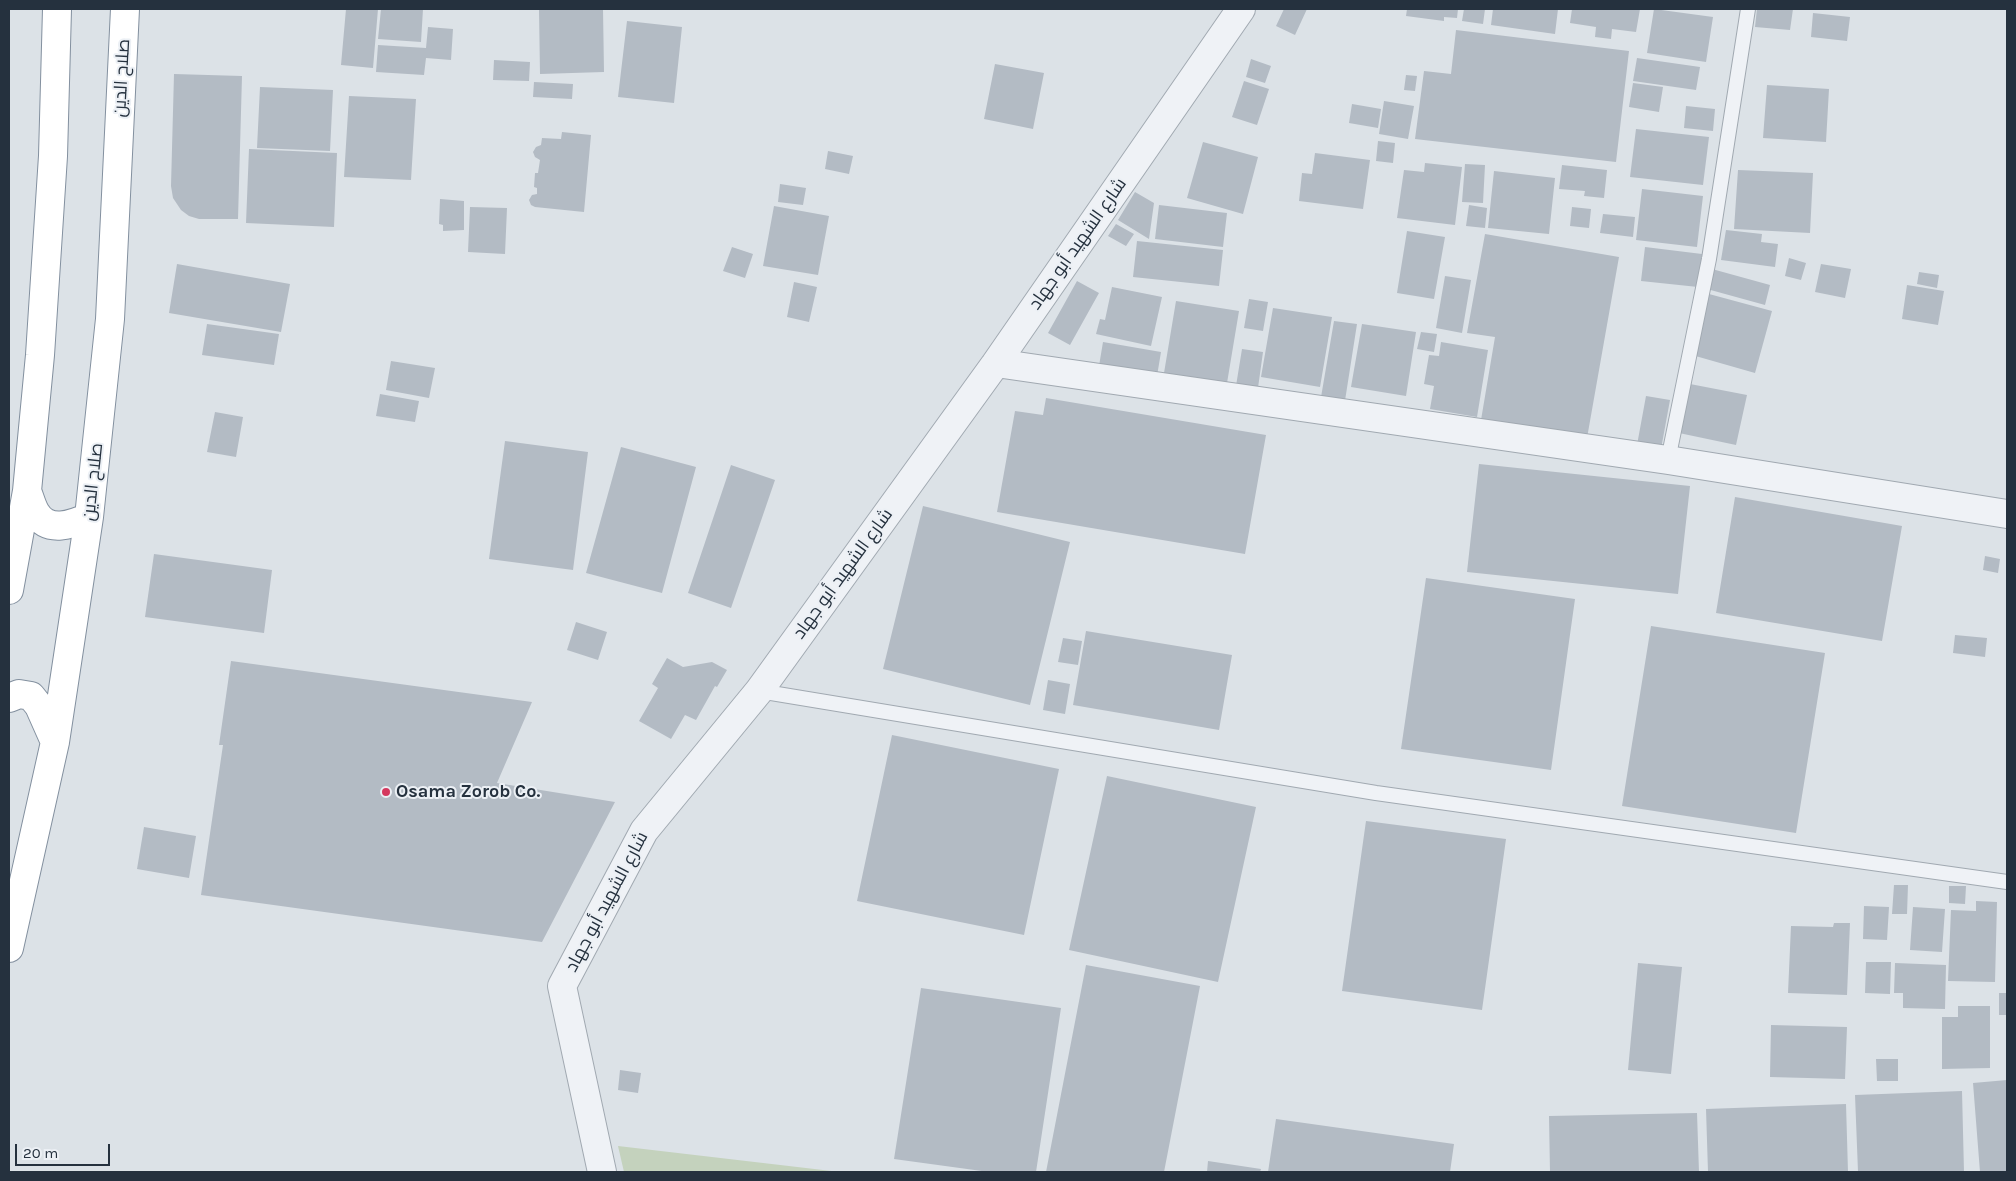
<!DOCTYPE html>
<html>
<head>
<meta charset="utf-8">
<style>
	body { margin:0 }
	#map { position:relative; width:2016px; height:1181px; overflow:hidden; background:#dce2e7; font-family:Karla,sans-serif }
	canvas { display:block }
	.frame { position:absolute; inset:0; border:10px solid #25313e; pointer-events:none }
	.scale { position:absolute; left:15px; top:1144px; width:95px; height:22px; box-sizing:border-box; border:2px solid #25313e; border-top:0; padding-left:6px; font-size:15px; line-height:18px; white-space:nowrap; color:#25313e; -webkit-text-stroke:4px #ecf0f5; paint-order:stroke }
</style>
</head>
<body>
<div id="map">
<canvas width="2016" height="1181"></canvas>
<div class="frame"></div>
<div class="scale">20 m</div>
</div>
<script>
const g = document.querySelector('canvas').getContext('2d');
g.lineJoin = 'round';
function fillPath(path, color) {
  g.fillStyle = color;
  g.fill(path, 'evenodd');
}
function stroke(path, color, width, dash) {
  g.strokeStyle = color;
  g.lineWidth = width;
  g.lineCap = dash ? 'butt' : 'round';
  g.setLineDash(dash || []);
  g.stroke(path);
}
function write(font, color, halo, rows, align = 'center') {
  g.font = font + ' Karla,Cairo,sans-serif';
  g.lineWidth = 4;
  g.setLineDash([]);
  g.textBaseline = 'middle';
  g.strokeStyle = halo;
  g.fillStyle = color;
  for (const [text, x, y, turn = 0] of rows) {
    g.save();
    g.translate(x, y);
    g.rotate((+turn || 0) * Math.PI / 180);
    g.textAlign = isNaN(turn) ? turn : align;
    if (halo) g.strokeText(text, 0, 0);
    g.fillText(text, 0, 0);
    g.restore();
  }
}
fillPath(new Path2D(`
	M 618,1146 L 840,1172 L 624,1172 Z`), '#c4d2bd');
fillPath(new Path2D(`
	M 346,9 L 378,9 L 373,68 L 341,65 Z
	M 381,9 L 423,9 L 421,42 L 378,39 Z
	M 539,9 L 603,9 L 604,72 L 540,74 Z
	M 1284,9 L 1307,9 L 1295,35 L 1276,26 Z
	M 1407,9 L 1458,9 L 1457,18 L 1444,17 L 1444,21 L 1406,16 Z
	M 1464,9 L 1485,9 L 1483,24 L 1462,21 Z
	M 1493,9 L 1558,9 L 1555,34 L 1491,25 Z
	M 1572,9 L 1640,9 L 1636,32 L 1612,29 L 1611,39 L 1595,37 L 1596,27 L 1570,23 Z
	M 1654,9 L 1713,17 L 1706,62 L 1647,53 Z
	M 1757,9 L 1793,9 L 1790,30 L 1755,27 Z
	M 1813,13 L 1850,17 L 1847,41 L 1811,37 Z
	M 627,21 L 682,27 L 674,103 L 618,97 Z
	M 428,27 L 453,29 L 451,60 L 426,58 L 424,75 L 376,72 L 378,45 L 426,48 Z
	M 1456,30 L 1629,51 L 1616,162 L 1415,139 L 1424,71 L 1451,74 Z
	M 1637,58 L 1700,67 L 1696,90 L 1633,81 Z
	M 1251,59 L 1271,66 L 1265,83 L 1246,77 Z
	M 494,60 L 530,62 L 529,81 L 493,80 Z
	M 995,64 L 1044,73 L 1033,129 L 984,119 Z
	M 174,74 L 242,76 L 238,219 L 199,219 L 189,216 L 181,210 L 173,198 L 171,186 Z
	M 1406,75 L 1417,76 L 1415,91 L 1404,90 Z
	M 1244,81 L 1269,89 L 1257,125 L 1232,117 Z
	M 534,82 L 573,84 L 572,99 L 533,97 Z
	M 1633,83 L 1663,87 L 1659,112 L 1629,107 Z
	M 1767,85 L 1829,89 L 1826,142 L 1763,138 Z
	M 260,87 L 333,90 L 330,151 L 257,148 Z
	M 349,96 L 416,99 L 411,180 L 344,177 Z
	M 1384,101 L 1414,106 L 1408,139 L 1379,134 Z
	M 1352,104 L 1381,109 L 1378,128 L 1349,123 Z
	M 1686,106 L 1715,109 L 1713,131 L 1684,128 Z
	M 1636,129 L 1709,137 L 1703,185 L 1630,177 Z
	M 562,132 L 591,135 L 584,212 L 535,207 L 531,205 L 529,200 L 532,195 L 537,194 L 537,188 L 534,187 L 535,173 L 538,173 L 540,160 L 535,157 L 533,152 L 536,147 L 541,145 L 542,138 L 561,139 Z
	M 1378,141 L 1395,143 L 1393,163 L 1376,161 Z
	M 1203,142 L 1258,157 L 1243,214 L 1187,198 Z
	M 249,149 L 337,153 L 334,227 L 246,223 Z
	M 828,151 L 853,156 L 849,174 L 825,169 Z
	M 1315,153 L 1370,160 L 1363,209 L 1299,201 L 1302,173 L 1312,174 Z
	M 1425,163 L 1462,167 L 1455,225 L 1397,218 L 1404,170 L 1424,172 Z
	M 1465,164 L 1485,165 L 1483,203 L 1462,202 Z
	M 1562,165 L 1607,170 L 1604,198 L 1584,196 L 1585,191 L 1559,189 Z
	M 1738,170 L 1813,173 L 1810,233 L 1734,229 Z
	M 1494,171 L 1555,178 L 1549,234 L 1488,228 Z
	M 780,184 L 806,188 L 803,205 L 778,202 Z
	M 1642,189 L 1703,196 L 1697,247 L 1636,240 Z
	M 1135,192 L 1154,203 L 1149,239 L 1118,220 Z
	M 440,199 L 464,201 L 464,230 L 443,231 L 443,225 L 439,224 Z
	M 1159,205 L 1227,213 L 1223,247 L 1155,239 Z
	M 1469,205 L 1487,208 L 1485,228 L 1466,226 Z
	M 774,206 L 829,216 L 818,275 L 763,266 Z
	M 470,207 L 507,208 L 505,254 L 468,252 Z
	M 1572,207 L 1591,209 L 1589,228 L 1570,226 Z
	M 1603,214 L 1635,217 L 1633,237 L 1600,233 Z
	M 1116,224 L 1134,234 L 1126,246 L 1108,236 Z
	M 1726,230 L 1762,234 L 1761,242 L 1778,244 L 1775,267 L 1721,260 Z
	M 1407,231 L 1445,237 L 1434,299 L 1397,293 Z
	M 1485,234 L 1619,257 L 1587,438 L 1481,420 L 1495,337 L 1467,333 Z
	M 1137,241 L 1223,250 L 1219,286 L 1133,277 Z
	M 732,247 L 753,254 L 745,278 L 723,271 Z
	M 1645,247 L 1702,254 L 1698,287 L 1641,281 Z
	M 1789,258 L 1806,263 L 1801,280 L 1785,276 Z
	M 177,264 L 290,284 L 281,332 L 169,313 Z
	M 1821,264 L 1851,269 L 1845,298 L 1815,292 Z
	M 1712,269 L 1770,285 L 1765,305 L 1707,289 Z
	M 1919,272 L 1939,275 L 1937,288 L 1917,284 Z
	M 1445,276 L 1471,280 L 1462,333 L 1436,328 Z
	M 1077,281 L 1099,293 L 1070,345 L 1048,333 Z
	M 794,282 L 817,287 L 809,322 L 787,317 Z
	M 1907,285 L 1944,291 L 1938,325 L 1902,319 Z
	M 1112,287 L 1162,297 L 1151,346 L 1096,334 L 1100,319 L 1105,320 Z
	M 1709,294 L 1772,311 L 1755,373 L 1692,355 Z
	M 1249,299 L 1268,302 L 1263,331 L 1244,328 Z
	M 1176,301 L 1239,311 L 1226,389 L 1163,379 Z
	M 1273,308 L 1332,317 L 1320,387 L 1261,377 Z
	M 1334,321 L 1357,324 L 1344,407 L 1320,403 Z
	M 207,324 L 279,334 L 274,365 L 202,355 Z
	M 1362,324 L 1416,332 L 1406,396 L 1351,387 Z
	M 1421,332 L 1437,334 L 1434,352 L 1417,349 Z
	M 1103,342 L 1161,352 L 1156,382 L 1098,372 Z
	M 1441,342 L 1488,350 L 1477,417 L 1430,409 L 1434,386 L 1424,384 L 1429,355 L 1439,356 Z
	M 1242,349 L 1263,352 L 1257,395 L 1235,392 Z
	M 391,361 L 435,368 L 429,398 L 386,390 Z
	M 1690,384 L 1747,395 L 1736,445 L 1679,433 Z
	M 380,394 L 419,401 L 415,422 L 376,416 Z
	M 1646,396 L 1670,400 L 1661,449 L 1637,445 Z
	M 1046,398 L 1266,435 L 1245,554 L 997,512 L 1015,411 L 1043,415 Z
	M 215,412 L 243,417 L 236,457 L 207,452 Z
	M 505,441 L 588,452 L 573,570 L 489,559 Z
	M 621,447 L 696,467 L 662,593 L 586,573 Z
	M 1479,464 L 1690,486 L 1678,594 L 1467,572 Z
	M 731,465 L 775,480 L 731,608 L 688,593 Z
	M 1735,497 L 1902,526 L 1882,641 L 1716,613 Z
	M 923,506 L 1070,542 L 1030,705 L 883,669 Z
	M 154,554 L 272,570 L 264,633 L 145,617 Z
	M 1985,556 L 2000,559 L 1998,573 L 1983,570 Z
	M 1426,578 L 1575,599 L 1551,770 L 1401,749 Z
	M 576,622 L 607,632 L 598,660 L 567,650 Z
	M 1651,626 L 1825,653 L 1796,833 L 1622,806 Z
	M 1086,631 L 1232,655 L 1219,730 L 1073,705 Z
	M 1955,635 L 1987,638 L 1985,657 L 1953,653 Z
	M 1063,638 L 1082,641 L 1078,665 L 1058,662 Z
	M 667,658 L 683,667 L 712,662 L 727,670 L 717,687 L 715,686 L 696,720 L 685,715 L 671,739 L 639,721 L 658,688 L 652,684 Z
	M 231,661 L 532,702 L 497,783 L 615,802 L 542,942 L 201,895 L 223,745 L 219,745 Z
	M 1048,680 L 1070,684 L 1065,714 L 1043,710 Z
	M 892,735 L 1059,769 L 1024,935 L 857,901 Z
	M 1107,776 L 1256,807 L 1218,982 L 1069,950 Z
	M 1366,821 L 1506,839 L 1482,1010 L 1342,991 Z
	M 144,827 L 196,836 L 189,878 L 137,869 Z
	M 1894,885 L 1908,885 L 1907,914 L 1892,914 Z
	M 1949,886 L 1966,886 L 1965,904 L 1949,903 Z
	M 1976,901 L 1997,902 L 1995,982 L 1948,981 L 1951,910 L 1976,911 Z
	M 1864,906 L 1889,907 L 1887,940 L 1863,939 Z
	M 1913,907 L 1945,909 L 1942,952 L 1910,950 Z
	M 1834,923 L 1850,923 L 1847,995 L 1788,993 L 1791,926 L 1833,927 Z
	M 1866,962 L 1891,962 L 1890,994 L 1865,993 Z
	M 1638,963 L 1682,967 L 1671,1074 L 1628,1070 Z
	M 1895,963 L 1946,965 L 1945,1009 L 1903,1008 L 1903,993 L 1894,993 Z
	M 1086,965 L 1200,986 L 1164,1172 L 1046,1172 Z
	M 921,988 L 1061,1008 L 1036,1172 L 989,1172 L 894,1159 Z
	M 1999,993 L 2007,993 L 2007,1015 L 1999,1015 Z
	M 1958,1006 L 1990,1006 L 1990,1068 L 1942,1069 L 1942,1017 L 1958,1017 Z
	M 1771,1025 L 1847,1027 L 1845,1079 L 1770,1077 Z
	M 1876,1059 L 1898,1059 L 1898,1081 L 1877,1081 Z
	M 620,1070 L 641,1073 L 638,1093 L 618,1090 Z
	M 2007,1080 L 2007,1172 L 1980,1172 L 1973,1083 Z
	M 1962,1091 L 1964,1172 L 1858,1172 L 1855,1095 Z
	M 1846,1104 L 1848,1172 L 1708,1172 L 1706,1109 Z
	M 1697,1113 L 1699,1172 L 1550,1172 L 1549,1116 Z
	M 1276,1119 L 1454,1144 L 1450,1172 L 1268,1172 Z
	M 1208,1161 L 1261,1169 L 1260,1172 L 1207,1172 Z`), '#b3bbc4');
const lane = new Path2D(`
	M 1668,460 L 1709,259 L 1748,9
	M 759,691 L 1376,793 L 2007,882`);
const street = new Path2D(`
	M 996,363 L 1668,460 L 2007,514
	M 602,1172 L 562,986 L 644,831 L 759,691 L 996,363 L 1241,9`);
const highway = new Path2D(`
	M 27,491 C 30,498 32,507 36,513 C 48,534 73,524 89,517
	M 9,590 L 27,491 L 40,355 L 53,156 L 57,9
	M 9,698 L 19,694 L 31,696 L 39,706 L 55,742
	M 9,948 L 55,742 L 89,517 L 110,319 L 125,9`);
stroke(lane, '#a1a9b1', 16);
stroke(street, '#a1a9b1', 30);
stroke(highway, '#83909f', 30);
stroke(lane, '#eff2f6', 14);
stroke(street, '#eff2f6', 28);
stroke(highway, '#fff', 28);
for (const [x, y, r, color] of [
	[386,792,5,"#d5385e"]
]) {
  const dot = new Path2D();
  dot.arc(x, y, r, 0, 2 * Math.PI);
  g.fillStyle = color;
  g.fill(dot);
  stroke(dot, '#ecf0f5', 2);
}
write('18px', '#25313e', '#ecf0f5', [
	["صلاح الدين",122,78,-87],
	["شارع الشهيد أبو جهاد",1078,244,-55],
	["صلاح الدين",93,482,-84],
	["شارع الشهيد أبو جهاد",843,574,-54],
	["شارع الشهيد أبو جهاد",607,902,-62]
]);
write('bold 18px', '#25313e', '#ecf0f5', [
	["Osama Zorob Co.",396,792]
], 'left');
</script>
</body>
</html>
